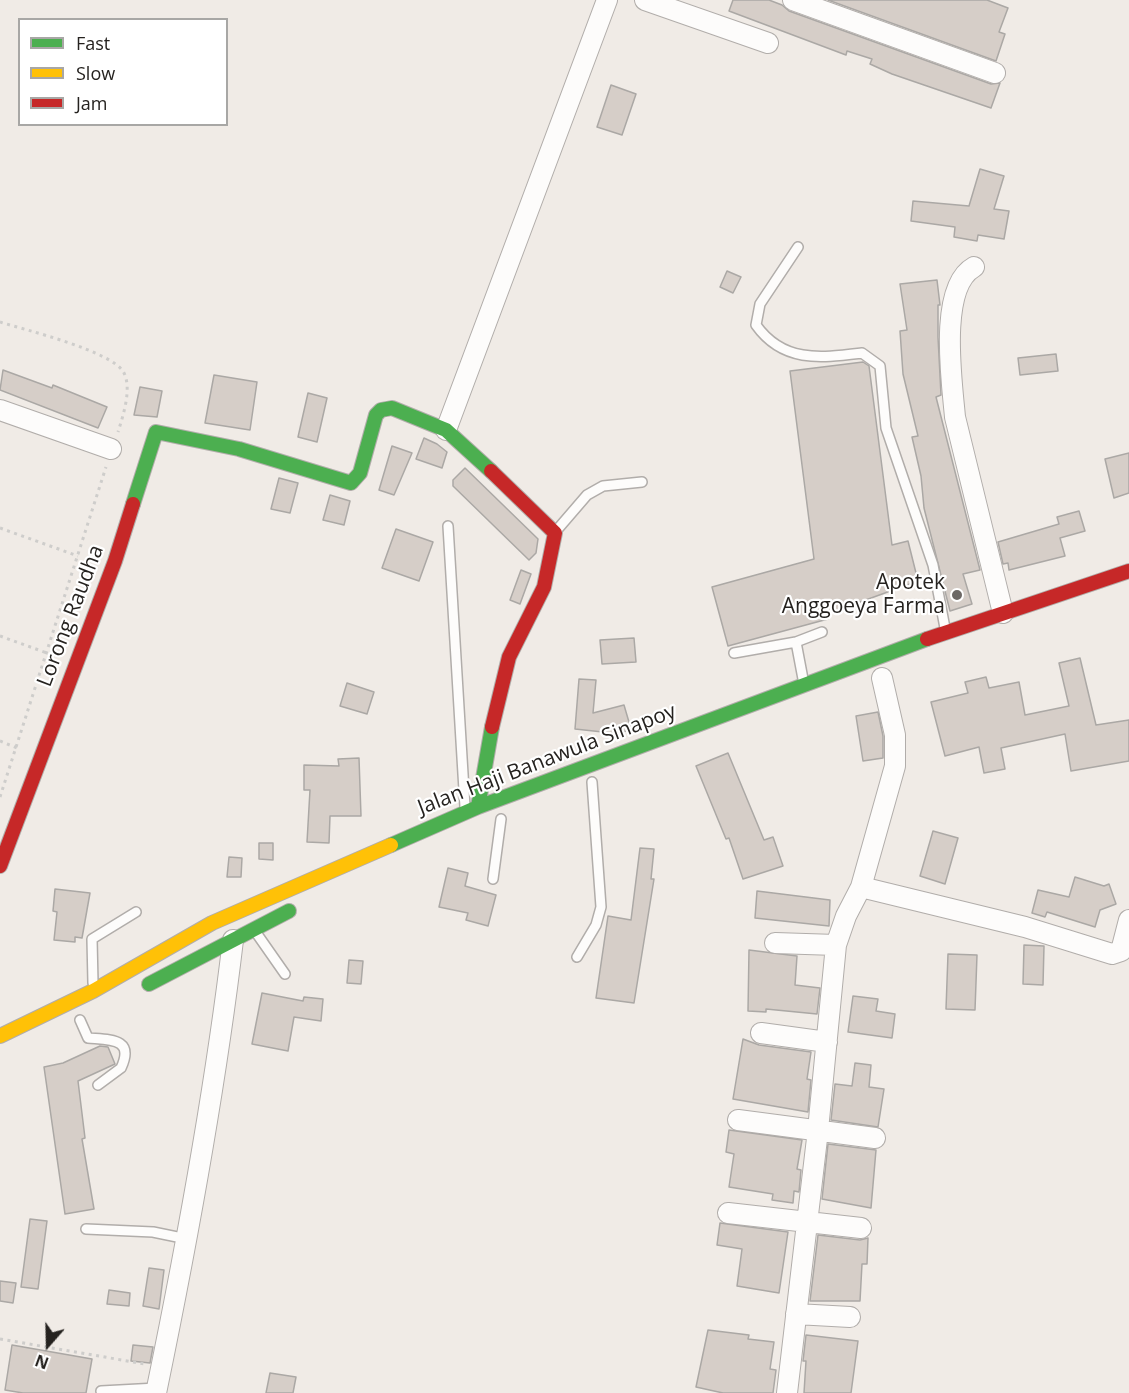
<!DOCTYPE html>
<html>
<head>
<meta charset="utf-8">
<style>
	body { margin:0 }
	#map { position:relative; width:1129px; height:1393px; overflow:hidden; background:#f0ebe6; font-family:"Open Sans",sans-serif }
	canvas { display:block }
	.legend { position:absolute; left:18px; top:18px; width:210px; height:108px; box-sizing:border-box; background:#fff; border:2px solid #a8a7a5; margin:0; padding:8px 10px; list-style:none; font-size:18px; color:#25221f }
	.legend li { display:flex; align-items:center; gap:12px; height:30px }
	.legend b { width:30px; border:2px solid #a8a7a5 }
	.north { position:absolute; left:18px; top:1315px; width:60px; height:60px; -webkit-text-stroke:4px #fff; paint-order:stroke; rotate:200deg; font-size:16px; font-weight:700; line-height:24px; text-align:center; color:#25221f }
	.north::after { content:''; display:block; margin:auto; width:21px; height:27px; background:#25221f; clip-path:polygon(50% 0,100% 100%,50% 72%,0 100%) }
</style>
</head>
<body>
<div id="map">
<canvas width="1129" height="1393"></canvas>
<ul class="legend">
<li><b style="height:8px;background:#4caf50"></b>Fast</li>
<li><b style="height:8px;background:#ffc107"></b>Slow</li>
<li><b style="height:8px;background:#c62828"></b>Jam</li>
</ul>
<div class="north">N</div>
</div>
<script>
const g = document.querySelector('canvas').getContext('2d');
g.lineJoin = 'round';
function fillPath(path, color) {
  g.fillStyle = color;
  g.fill(path, 'evenodd');
}
function stroke(path, color, width, dash) {
  g.strokeStyle = color;
  g.lineWidth = width;
  g.lineCap = dash ? 'butt' : 'round';
  g.setLineDash(dash || []);
  g.stroke(path);
}
function write(font, color, halo, rows, align = 'center') {
  g.font = font + ' "Open Sans",sans-serif';
  g.lineWidth = 4.5;
  g.setLineDash([]);
  g.textBaseline = 'middle';
  g.strokeStyle = halo;
  g.fillStyle = color;
  for (const [text, x, y, turn = 0] of rows) {
    g.save();
    g.translate(x, y);
    g.rotate((+turn || 0) * Math.PI / 180);
    g.textAlign = isNaN(turn) ? turn : align;
    if (halo) g.strokeText(text, 0, 0);
    g.fillText(text, 0, 0);
    g.restore();
  }
}
const building = new Path2D(`
	M 733,0 L 769,0 L 782,5 L 789,11 L 991,84 L 1000,83 L 991,108 L 892,74 L 870,64 L 872,59 L 847,51 L 846,55 L 729,11 Z
	M 828,0 L 987,0 L 1008,8 L 999,32 L 1005,34 L 996,61 Z
	M 611,85 L 636,94 L 622,135 L 597,127 Z
	M 980,169 L 1004,176 L 994,209 L 1009,211 L 1004,239 L 978,235 L 977,241 L 954,237 L 955,227 L 911,221 L 913,201 L 969,206 Z
	M 727,271 L 741,277 L 733,293 L 720,287 Z
	M 937,280 L 940,305 L 938,305 L 938,337 L 941,395 L 936,397 L 980,570 L 963,574 L 972,604 L 950,611 L 924,508 L 921,476 L 912,437 L 918,436 L 903,374 L 900,331 L 907,330 L 900,284 Z
	M 1056,354 L 1058,371 L 1020,375 L 1018,358 Z
	M 863,362 L 869,366 L 892,545 L 908,541 L 918,581 L 827,614 L 828,619 L 728,646 L 712,587 L 814,559 L 790,371 Z
	M 3,370 L 52,388 L 53,385 L 107,407 L 98,428 L 0,390 Z
	M 214,375 L 257,382 L 250,430 L 205,423 Z
	M 140,387 L 162,391 L 157,417 L 134,415 Z
	M 308,393 L 327,398 L 317,442 L 298,437 Z
	M 424,438 L 437,444 L 447,452 L 442,468 L 416,459 Z
	M 392,446 L 412,453 L 394,495 L 379,490 Z
	M 1129,453 L 1129,493 L 1114,498 L 1105,459 Z
	M 465,468 L 538,539 L 536,553 L 529,560 L 453,486 L 453,480 Z
	M 279,478 L 298,483 L 290,513 L 271,509 Z
	M 330,495 L 350,501 L 344,525 L 323,520 Z
	M 1079,511 L 1085,531 L 1060,538 L 1065,556 L 1009,570 L 1008,563 L 1003,564 L 998,542 L 1059,524 L 1057,517 Z
	M 396,529 L 433,542 L 419,581 L 382,568 Z
	M 521,570 L 531,574 L 520,604 L 510,600 Z
	M 634,638 L 636,662 L 602,664 L 600,640 Z
	M 1080,658 L 1096,725 L 1129,720 L 1129,761 L 1071,771 L 1065,734 L 1001,748 L 1005,769 L 984,773 L 979,747 L 945,756 L 931,702 L 968,693 L 965,682 L 986,677 L 989,688 L 1019,682 L 1025,715 L 1069,706 L 1059,663 Z
	M 579,679 L 596,680 L 593,713 L 624,705 L 631,729 L 613,736 L 612,733 L 575,729 Z
	M 347,683 L 374,692 L 367,714 L 340,706 Z
	M 878,712 L 883,736 L 883,758 L 863,761 L 856,716 Z
	M 728,753 L 764,840 L 773,837 L 783,866 L 743,879 L 729,838 L 726,839 L 696,766 Z
	M 359,758 L 361,816 L 330,816 L 329,843 L 307,842 L 310,790 L 304,790 L 304,765 L 339,766 L 338,759 Z
	M 933,831 L 958,838 L 945,884 L 920,876 Z
	M 259,843 L 273,843 L 273,860 L 259,859 Z
	M 640,848 L 654,849 L 651,879 L 654,879 L 634,1003 L 596,998 L 608,916 L 631,920 Z
	M 229,857 L 242,858 L 241,877 L 227,877 Z
	M 448,868 L 468,873 L 465,886 L 496,895 L 488,926 L 466,920 L 468,913 L 439,907 Z
	M 1075,877 L 1104,886 L 1109,884 L 1116,904 L 1100,910 L 1095,927 L 1047,912 L 1045,917 L 1032,913 L 1038,890 L 1069,897 Z
	M 55,889 L 90,893 L 82,938 L 75,937 L 75,942 L 54,940 L 57,912 L 53,911 Z
	M 757,891 L 830,900 L 829,926 L 755,918 Z
	M 1024,945 L 1044,946 L 1043,985 L 1023,984 Z
	M 749,950 L 797,956 L 795,985 L 820,988 L 817,1014 L 766,1009 L 766,1012 L 748,1011 Z
	M 948,954 L 977,955 L 975,1010 L 946,1009 Z
	M 349,960 L 363,961 L 361,984 L 347,983 Z
	M 262,993 L 303,1001 L 304,997 L 323,999 L 321,1021 L 294,1017 L 288,1051 L 252,1044 Z
	M 853,996 L 878,999 L 876,1011 L 895,1014 L 892,1038 L 848,1032 Z
	M 743,1039 L 759,1045 L 811,1052 L 807,1079 L 811,1080 L 808,1112 L 733,1099 Z
	M 100,1046 L 108,1047 L 115,1064 L 78,1081 L 85,1138 L 82,1139 L 94,1209 L 65,1214 L 44,1067 L 63,1063 Z
	M 855,1063 L 871,1065 L 869,1087 L 884,1089 L 878,1127 L 831,1120 L 835,1084 L 852,1086 Z
	M 729,1130 L 802,1140 L 797,1169 L 801,1170 L 799,1192 L 794,1191 L 793,1203 L 772,1200 L 773,1194 L 729,1187 L 734,1154 L 726,1152 Z
	M 828,1144 L 876,1150 L 871,1208 L 822,1199 Z
	M 30,1219 L 47,1221 L 38,1289 L 21,1287 Z
	M 720,1223 L 788,1232 L 779,1293 L 737,1286 L 742,1249 L 717,1245 Z
	M 818,1235 L 860,1240 L 868,1238 L 867,1264 L 862,1264 L 860,1301 L 810,1301 Z
	M 149,1268 L 164,1270 L 159,1309 L 143,1306 Z
	M 0,1281 L 16,1283 L 13,1303 L 0,1301 Z
	M 109,1290 L 130,1293 L 129,1306 L 107,1304 Z
	M 708,1330 L 749,1335 L 748,1339 L 774,1342 L 770,1369 L 776,1370 L 773,1393 L 723,1393 L 696,1387 Z
	M 806,1335 L 858,1341 L 851,1393 L 804,1393 L 806,1361 L 803,1361 Z
	M 12,1345 L 92,1359 L 86,1393 L 23,1393 L 5,1390 Z
	M 133,1345 L 153,1347 L 150,1363 L 131,1361 Z
	M 270,1373 L 296,1377 L 293,1393 L 266,1393 Z`);
fillPath(building, '#d6cec8');
stroke(building, '#aba8a5', 1.5);
const lane = new Path2D(`
	M 798,247 L 760,304 L 756,325 C 783,363 820,358 862,353 L 880,366 L 886,428 L 933,565 L 945,628
	M 448,526 L 465,807
	M 556,531 L 587,495 L 603,486 L 642,482
	M 796,642 L 803,679
	M 734,653 L 796,642 L 822,632
	M 493,879 L 501,819
	M 257,934 L 285,974
	M 577,957 L 596,925 L 601,907 L 592,782
	M 93,983 L 92,939 L 136,912
	M 80,1020 L 88,1038 C 110,1040 135,1038 121,1068 L 98,1085
	M 86,1229 L 153,1232 L 187,1239
	M 101,1391 L 157,1388`);
const street = new Path2D(`
	M 645,0 L 768,43
	M 793,0 L 995,73
	M 974,267 C 938,287 952,382 955,417 L 1003,613
	M 0,410 L 111,449
	M 446,430 L 607,0
	M 861,887 L 1025,927 L 1112,954 L 1121,951 L 1129,920
	M 775,943 L 836,945
	M 761,1033 L 827,1042
	M 738,1120 L 875,1138
	M 728,1213 L 861,1228
	M 796,1314 L 850,1317
	M 156,1393 C 187,1243 215,1092 233,940
	M 787,1393 L 818,1130 L 836,945 L 846,916 L 861,887 L 895,766 L 895,735 L 882,678`);
const fast = new Path2D(`
	M 133,504 L 156,432 L 239,449 L 351,483 L 360,473 L 376,415 L 381,410 L 392,408 L 446,430 L 491,471
	M 478,807 L 492,727
	M 391,845 L 478,807 L 927,639
	M 149,984 L 289,911`);
const slow = new Path2D(`
	M 0,1036 L 93,991 L 212,923 L 391,845`);
const jam = new Path2D(`
	M 491,471 L 555,533 L 544,587 L 509,657 L 492,727
	M 927,639 L 1129,571
	M 0,866 L 115,561 L 133,504`);
stroke(lane, '#b1adaa', 12);
stroke(street, '#b1adaa', 22);
stroke(fast, '#b1adaa', 16);
stroke(slow, '#b1adaa', 16);
stroke(jam, '#b1adaa', 16);
stroke(new Path2D(`
	M 0,322 C 25,330 113,351 124,373 C 132,389 123,416 118,432
	M 0,528 L 78,556
	M 0,636 L 47,653
	M 0,741 L 17,748
	M 0,797 L 106,467
	M 0,1339 L 145,1364`), '#cecdcb', 3, [3, 4.5]);
stroke(lane, '#fdfcfb', 9);
stroke(street, '#fdfcfb', 20);
stroke(fast, '#4caf50', 14);
stroke(slow, '#ffc107', 14);
stroke(jam, '#c62828', 14);
for (const [x, y, r, color] of [
	[957,595,6,"#6c6865"]
]) {
  const dot = new Path2D();
  dot.arc(x, y, r, 0, 2 * Math.PI);
  g.fillStyle = color;
  g.fill(dot);
  stroke(dot, '#fff', 2);
}
write('21px', '#25221f', '#fff', [
	["Apotek",945,583],
	["Anggoeya Farma",945,607]
], 'right');
write('21px', '#25221f', '#fff', [
	["Lorong Raudha",71,616,-69],
	["Jalan Haji Banawula Sinapoy",547,760,-21]
]);
</script>
</body>
</html>
